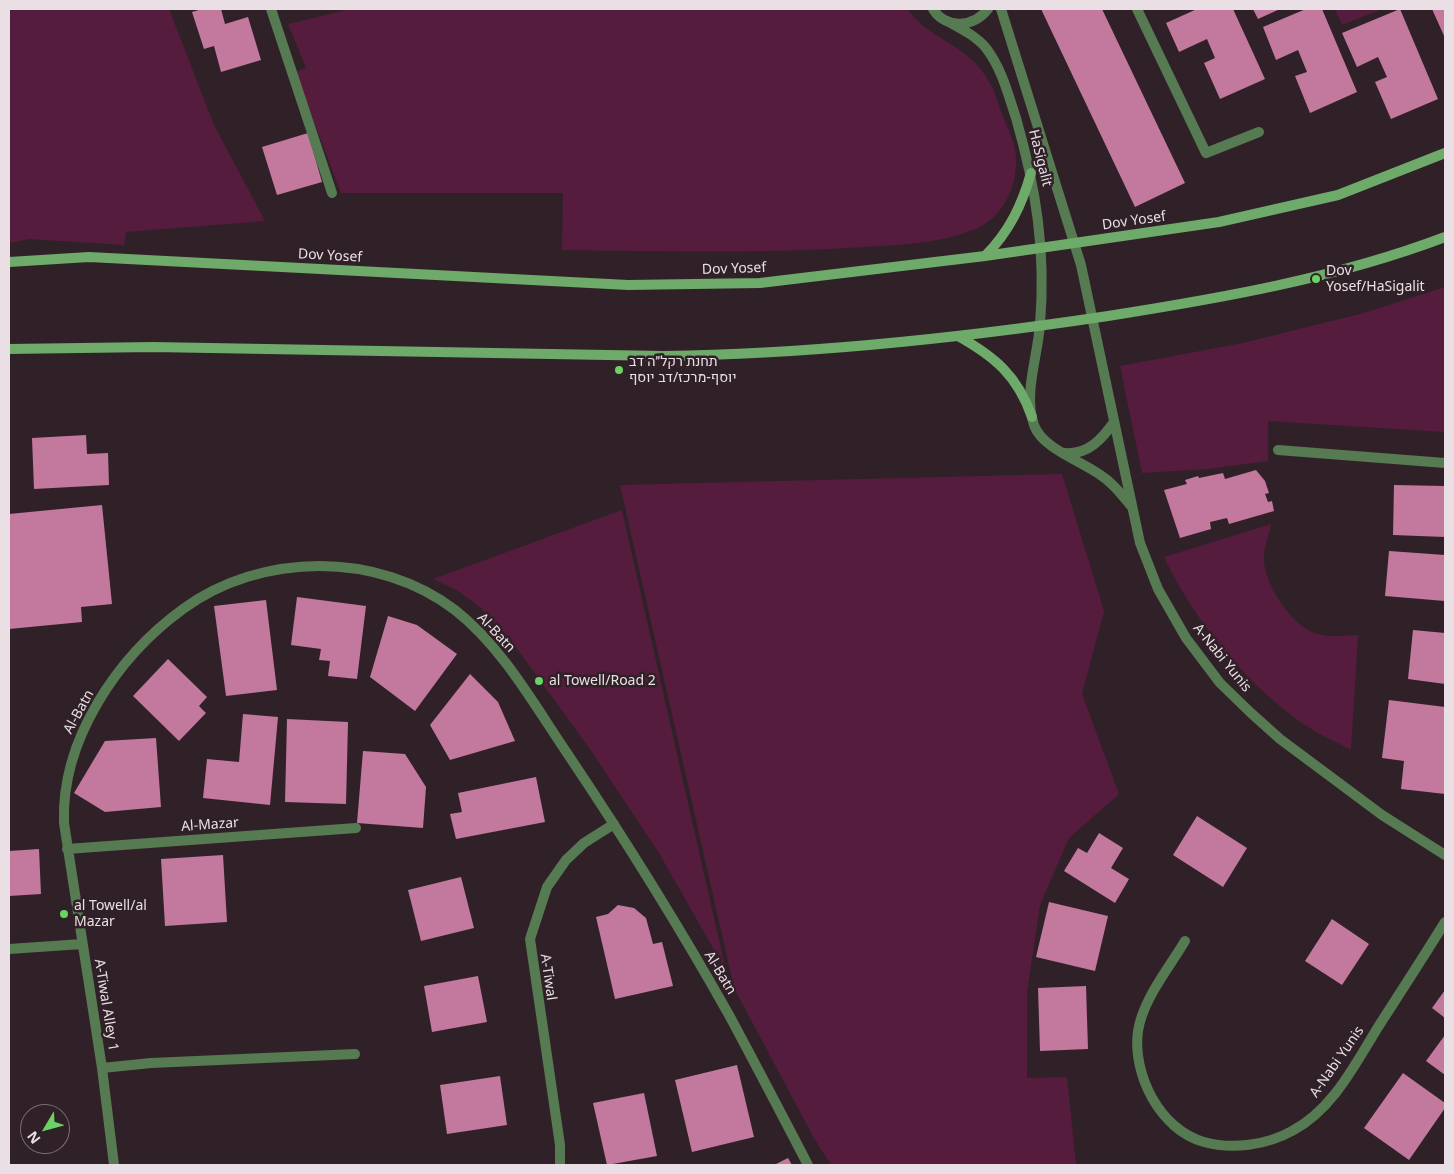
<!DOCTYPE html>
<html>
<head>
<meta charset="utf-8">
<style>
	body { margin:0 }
	#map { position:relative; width:1454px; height:1174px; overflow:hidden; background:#302128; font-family:"Noto Sans",sans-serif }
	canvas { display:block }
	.frame { position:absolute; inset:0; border:10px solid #eadfe4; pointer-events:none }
	.north { position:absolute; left:20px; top:1104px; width:50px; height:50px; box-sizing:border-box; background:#302128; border:1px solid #7a6d73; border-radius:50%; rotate:233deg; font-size:14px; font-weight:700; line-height:20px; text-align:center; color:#eadfe4 }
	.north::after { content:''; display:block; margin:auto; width:18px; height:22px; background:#6bd363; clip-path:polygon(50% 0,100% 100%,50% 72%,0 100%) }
</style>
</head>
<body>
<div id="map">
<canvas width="1454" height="1174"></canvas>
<div class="frame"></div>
<div class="north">N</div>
</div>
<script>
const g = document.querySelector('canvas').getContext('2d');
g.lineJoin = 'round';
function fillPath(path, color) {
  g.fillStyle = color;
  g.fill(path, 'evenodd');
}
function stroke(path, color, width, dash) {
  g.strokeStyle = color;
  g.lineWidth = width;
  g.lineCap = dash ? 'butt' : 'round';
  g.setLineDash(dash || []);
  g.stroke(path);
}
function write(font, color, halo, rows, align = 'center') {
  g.font = font + ' "Noto Sans",Heebo,sans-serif';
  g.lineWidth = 5;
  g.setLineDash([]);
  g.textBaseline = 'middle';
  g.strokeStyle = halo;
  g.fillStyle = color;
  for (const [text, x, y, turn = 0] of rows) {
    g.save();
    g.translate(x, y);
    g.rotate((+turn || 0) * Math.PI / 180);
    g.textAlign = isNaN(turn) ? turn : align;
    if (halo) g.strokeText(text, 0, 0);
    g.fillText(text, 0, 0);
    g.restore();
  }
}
fillPath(new Path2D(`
	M 9,9 L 169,9 L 214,125 L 265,221 L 126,232 L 124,245 L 29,239 L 9,243 Z
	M 350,9 L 907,9 C 933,43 968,43 990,83 C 995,91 997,102 1001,111 C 1005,123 1013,137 1015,150 C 1020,177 1007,212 983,225 C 951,243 900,245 864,247 C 764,254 663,251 562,250 L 563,193 L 341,193 L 295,72 L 306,68 L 288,24 Z
	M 1335,9 L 1382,9 L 1342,25 Z
	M 1445,287 L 1445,432 L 1268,421 L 1268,461 L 1208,469 L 1142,473 L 1120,366 L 1243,343 L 1364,313 Z
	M 1062,474 L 1104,611 L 1082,694 L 1119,794 L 1069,838 L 1040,905 L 1027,992 L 1027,1078 L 1067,1077 L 1076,1165 L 831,1165 L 814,1138 L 734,988 L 620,485 Z
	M 622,510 L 726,971 L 659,853 L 592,752 L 518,650 L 481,608 L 457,590 L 433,579 Z
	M 1271,524 C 1269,535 1263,550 1264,562 C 1266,586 1290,622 1312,632 C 1326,638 1344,636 1358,635 L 1351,750 C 1332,740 1312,731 1295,718 C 1240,677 1193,618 1164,557 Z`), '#561c3d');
fillPath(new Path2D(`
	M 202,9 L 221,9 L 225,24 L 248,17 L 261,60 L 221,72 L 214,46 L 204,49 L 192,12 Z
	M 1041,9 L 1102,9 L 1185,183 L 1135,207 Z
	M 1197,9 L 1233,9 L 1265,79 L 1220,99 L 1204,63 L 1215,58 L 1207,39 L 1179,52 L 1166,23 Z
	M 1253,9 L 1280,9 L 1258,19 Z
	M 1306,9 L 1322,9 L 1357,92 L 1310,113 L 1295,76 L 1307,72 L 1298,50 L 1276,60 L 1263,27 Z
	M 1400,9 L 1438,99 L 1391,119 L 1375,82 L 1387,77 L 1378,57 L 1357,67 L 1342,33 Z
	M 1432,9 L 1445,9 L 1445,38 Z
	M 308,133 L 322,182 L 277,195 L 262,147 Z
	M 86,435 L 87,454 L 108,453 L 109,485 L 34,489 L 32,438 Z
	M 1256,470 L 1265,481 L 1269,493 L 1265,494 L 1268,502 L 1272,501 L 1274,511 L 1229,524 L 1227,518 L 1210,522 L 1211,529 L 1180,538 L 1164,490 L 1187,484 L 1185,480 L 1198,476 L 1199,478 L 1223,473 L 1225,479 Z
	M 1394,485 L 1445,486 L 1445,537 L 1393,535 Z
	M 102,505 L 112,604 L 81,607 L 82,622 L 9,629 L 9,514 Z
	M 1389,551 L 1445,555 L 1445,601 L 1385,596 Z
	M 297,597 L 366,606 L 357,679 L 328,676 L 330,661 L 319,660 L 321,649 L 291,645 Z
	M 266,600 L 277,690 L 226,696 L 214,606 Z
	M 388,616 L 417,625 L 457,654 L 415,711 L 370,677 Z
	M 1413,630 L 1445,633 L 1445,684 L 1408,679 Z
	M 168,659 L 207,697 L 199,706 L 206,713 L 179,741 L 133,696 Z
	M 470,674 L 498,702 L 515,741 L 450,760 L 430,725 Z
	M 1389,700 L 1445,707 L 1445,794 L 1401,789 L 1404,761 L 1382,758 Z
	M 243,714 L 278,717 L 270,805 L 203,798 L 207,759 L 239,762 Z
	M 287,719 L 348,722 L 346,804 L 285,802 Z
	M 156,738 L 161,807 L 105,812 L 74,793 L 105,741 Z
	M 363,751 L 405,754 L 426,787 L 423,828 L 357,823 Z
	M 536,777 L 545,822 L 456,839 L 450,814 L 462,812 L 458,793 Z
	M 1197,816 L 1247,848 L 1223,887 L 1173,855 Z
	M 1099,833 L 1123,848 L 1111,868 L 1129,879 L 1115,903 L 1064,871 L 1078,848 L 1087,853 Z
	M 39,849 L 41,894 L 9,896 L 9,851 Z
	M 223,855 L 227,922 L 165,926 L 161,859 Z
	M 461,877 L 474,928 L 421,941 L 408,890 Z
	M 1049,902 L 1108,916 L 1095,971 L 1036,957 Z
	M 618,905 L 634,908 L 646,918 L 653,944 L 662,942 L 673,986 L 615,999 L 596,917 L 608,914 Z
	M 1332,919 L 1369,944 L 1342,985 L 1305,961 Z
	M 478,976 L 487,1022 L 432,1032 L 424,986 Z
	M 1086,986 L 1088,1049 L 1040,1051 L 1038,988 Z
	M 1445,990 L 1445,1018 L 1432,1008 Z
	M 1445,1035 L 1445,1075 L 1426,1061 Z
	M 737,1065 L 754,1137 L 692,1152 L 675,1080 Z
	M 1403,1073 L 1445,1103 L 1445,1108 L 1409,1160 L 1364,1128 Z
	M 500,1076 L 507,1125 L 447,1134 L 440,1085 Z
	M 644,1093 L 657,1156 L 607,1165 L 593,1103 Z
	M 788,1158 L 792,1165 L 774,1165 Z`), '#c3789e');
stroke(new Path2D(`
	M 271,9 L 332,193
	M 1137,9 L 1206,153 L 1259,132
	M 1278,450 L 1445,463
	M 67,849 L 356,828
	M 1185,941 C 1169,968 1143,999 1138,1031 C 1132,1074 1160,1130 1204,1142 C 1232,1150 1267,1145 1292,1131 C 1334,1109 1356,1062 1380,1024 C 1402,990 1424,956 1445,922
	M 9,949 L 82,944
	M 102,1068 L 151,1063 L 355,1054
	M 114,1165 L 102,1068 L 64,823 C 61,740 117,657 183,609 C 261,552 378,551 455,610 C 503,648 533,703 567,753 C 624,838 679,926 729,1015 C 756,1065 782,1115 808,1165
	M 560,1165 L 560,1145 L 530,939 L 547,887 L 566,860 L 584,843 L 614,824`), '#567a52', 10);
stroke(new Path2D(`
	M 933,9 C 946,30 974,27 988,9
	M 1001,9 L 1081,265 L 1140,543 L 1158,589 L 1186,638 L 1220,683 L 1251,713 L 1280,739 L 1382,815 L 1445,855
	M 949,22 C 962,29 977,37 986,48 C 1002,69 1008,94 1016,118 C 1036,188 1046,250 1040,324 C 1038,356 1023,394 1034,425 C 1042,448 1079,460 1099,474 C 1112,482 1121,494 1131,506
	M 1065,453 C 1088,455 1102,439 1114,422`), '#567a52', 10);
stroke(new Path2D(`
	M 985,256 C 1009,232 1022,205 1031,173
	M 9,262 L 89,257 L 628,285 L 760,283 L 985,256 L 1219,222 L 1338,195 L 1445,153
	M 958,336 C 995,357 1017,375 1032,417
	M 9,349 L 153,347 L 664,356 C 813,354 961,338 1108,316 C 1222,298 1337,278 1445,237`), '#6eaa69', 10);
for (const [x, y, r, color] of [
	[1316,279,5,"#6bd363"],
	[619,370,5,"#6bd363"],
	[539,681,5,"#6bd363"],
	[64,914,5,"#6bd363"]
]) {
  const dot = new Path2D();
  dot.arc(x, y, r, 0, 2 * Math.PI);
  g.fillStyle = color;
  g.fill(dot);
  stroke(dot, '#302128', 2);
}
write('14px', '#eadfe4', '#302128', [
	["HaSigalit",1040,158,76],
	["Dov Yosef",1134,221,-8],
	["Dov Yosef",330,256,3],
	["Dov Yosef",734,269,-2],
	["Al-Batn",496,633,47],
	["A-Nabi Yunis",1222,658,51],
	["Al-Batn",79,712,-61],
	["Al-Mazar",210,825,-4],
	["Al-Batn",720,973,59],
	["A-Tiwal",548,977,82],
	["A-Tiwal Alley 1",106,1005,81],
	["A-Nabi Yunis",1337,1062,-55]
]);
write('14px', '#eadfe4', '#302128', [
	["Dov",1326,271],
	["Yosef/HaSigalit",1326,287],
	["תחנת רקל״ה דב",629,362],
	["יוסף-מרכז/דב יוסף",629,378],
	["al Towell/Road 2",549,681],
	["al Towell/al",74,906],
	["Mazar",74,922]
], 'left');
</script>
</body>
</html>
